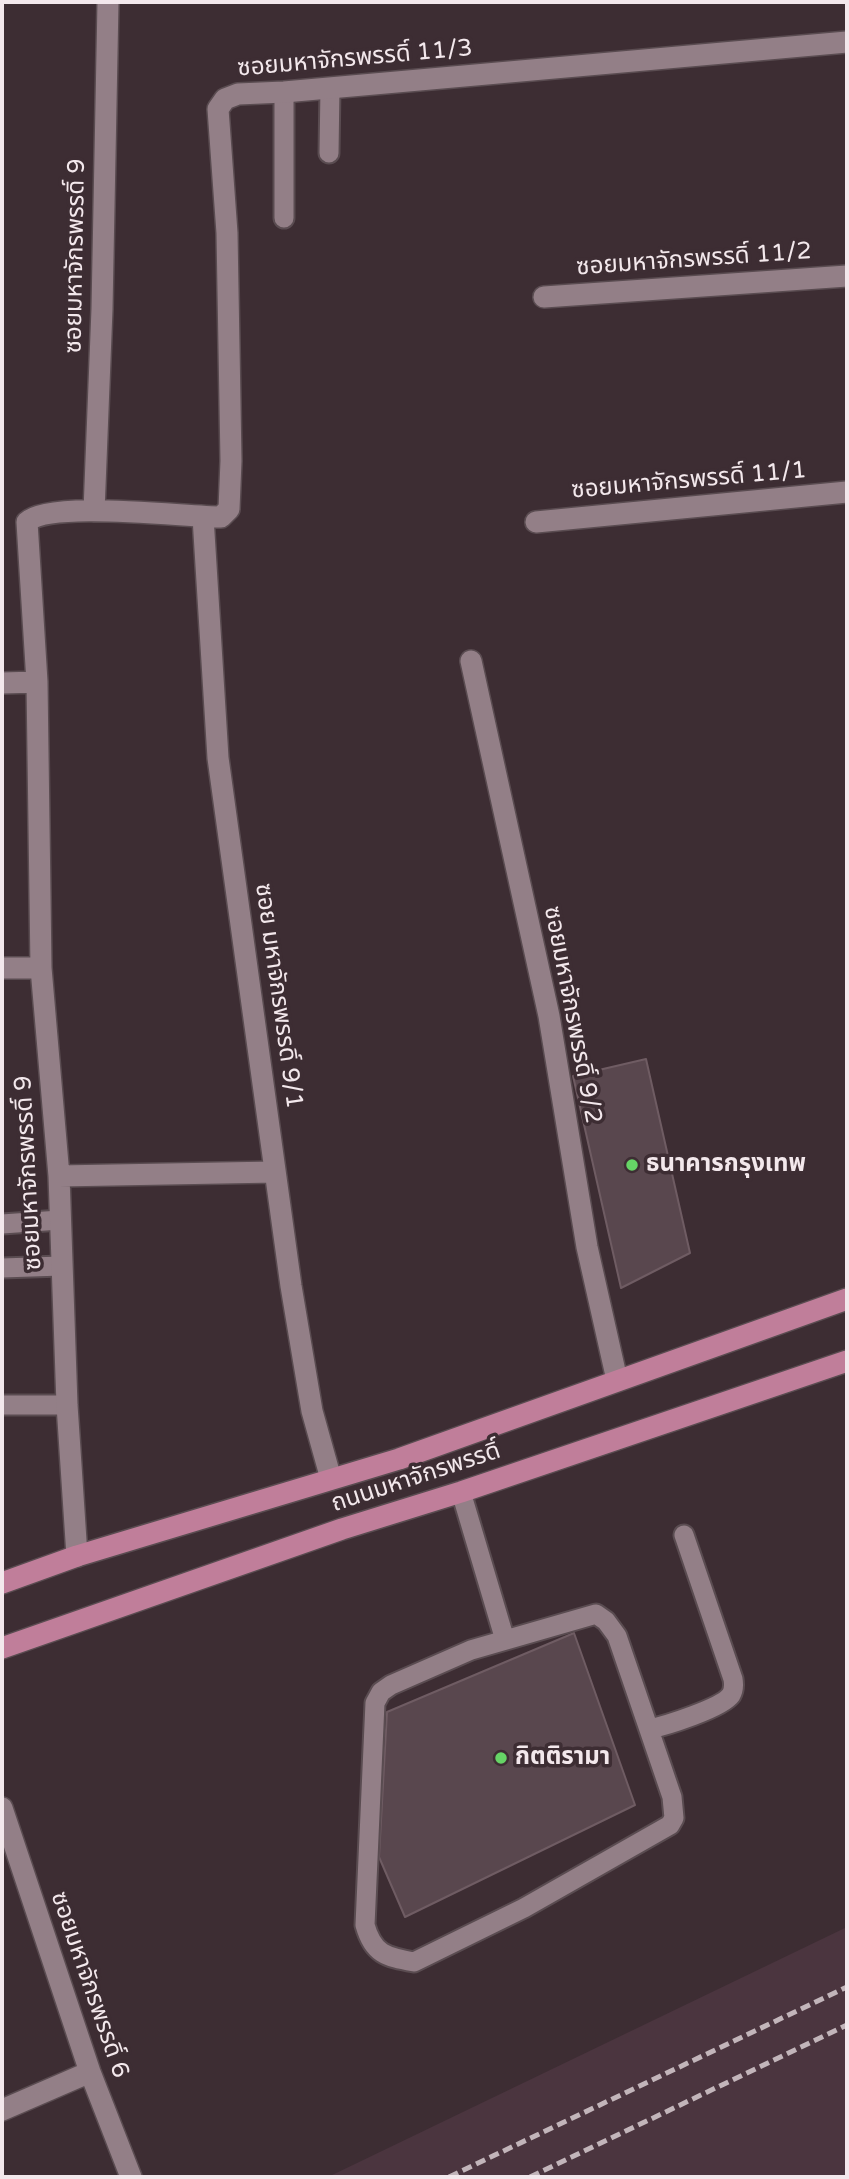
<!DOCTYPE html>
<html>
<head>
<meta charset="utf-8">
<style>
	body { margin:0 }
	#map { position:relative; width:849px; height:2179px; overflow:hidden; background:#3d2d33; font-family:"Varela Round",sans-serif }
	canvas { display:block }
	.frame { position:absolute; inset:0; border:4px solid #f3e8ec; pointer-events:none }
</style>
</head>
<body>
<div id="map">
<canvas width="849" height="2179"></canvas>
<div class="frame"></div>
</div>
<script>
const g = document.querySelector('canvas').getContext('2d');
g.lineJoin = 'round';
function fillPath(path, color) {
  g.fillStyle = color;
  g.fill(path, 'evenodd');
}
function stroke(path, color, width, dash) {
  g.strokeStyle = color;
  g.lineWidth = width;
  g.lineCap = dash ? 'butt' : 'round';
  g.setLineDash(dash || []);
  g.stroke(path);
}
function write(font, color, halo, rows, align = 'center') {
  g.font = font + ' "Varela Round","Noto Sans Thai",sans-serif';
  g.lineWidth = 7;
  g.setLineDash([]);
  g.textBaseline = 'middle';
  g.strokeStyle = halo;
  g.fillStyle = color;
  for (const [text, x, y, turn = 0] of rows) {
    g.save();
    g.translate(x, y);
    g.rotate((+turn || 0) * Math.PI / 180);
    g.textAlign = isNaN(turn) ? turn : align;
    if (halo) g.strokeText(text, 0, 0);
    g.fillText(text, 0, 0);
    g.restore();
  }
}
fillPath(new Path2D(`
	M 847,1927 L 847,2177 L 328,2177 Z`), '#4b353f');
const building = new Path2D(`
	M 646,1059 L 690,1253 L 621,1288 L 573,1076 Z
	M 574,1633 L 635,1805 L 405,1917 L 379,1857 L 387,1712 Z`);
fillPath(building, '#59474e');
stroke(building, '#6f5c63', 2);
const lane = new Path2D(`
	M 284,92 L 284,218
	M 329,153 L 330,88
	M 2,1224 L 60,1220
	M 2,1268 L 61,1266
	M 2,1405 L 67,1405
	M 461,1492 L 505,1640
	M 596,1614 L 606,1621 L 617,1636 L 672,1797 L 674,1818 L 670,1825 L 524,1908 L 414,1962 C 386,1957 373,1954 365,1925 L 375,1703 L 381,1692 L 391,1685 L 471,1650 Z
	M 649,1729 C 665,1726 722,1708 731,1695 C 734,1690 734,1685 733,1679 L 684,1535`);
const street = new Path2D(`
	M 544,297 L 847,276
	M 94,511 L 102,309 L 108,2
	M 203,517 L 218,758 L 291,1286 L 312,1411 L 331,1479
	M 536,522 L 847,492
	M 471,661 L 549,1016 L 587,1247 L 617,1380
	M 2,683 L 37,682
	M 2,968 L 41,968
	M 59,1176 L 275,1172
	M 77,1556 L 67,1405 L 59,1176 L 41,968 L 37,682 L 27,522 C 49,500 185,517 221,517 L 229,509 L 231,461 L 227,233 L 218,109 L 225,99 L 238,94 L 284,92 L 847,42
	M 2,1808 L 90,2072 L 131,2177
	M 2,2110 L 90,2072`);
const primary = new Path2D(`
	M 2,1583 L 77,1556 L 399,1459 L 847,1299
	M 2,1648 L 342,1529 L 461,1492 L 847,1361`);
stroke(lane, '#5a4c51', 23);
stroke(street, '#5a4c51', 24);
stroke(primary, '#5a4c51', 24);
stroke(lane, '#937f87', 19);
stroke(street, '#937f87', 21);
stroke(primary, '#c07e9a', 21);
stroke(new Path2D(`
	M 449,2177 L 847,1987
	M 530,2177 L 847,2025`), '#c2b5ba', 5, [10, 5]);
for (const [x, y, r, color] of [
	[632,1165,7,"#66d466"],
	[501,1758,7,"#66d466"]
]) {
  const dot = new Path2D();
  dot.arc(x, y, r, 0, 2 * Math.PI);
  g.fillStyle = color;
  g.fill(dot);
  stroke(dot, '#3d2d33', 2.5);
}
write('24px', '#f3e8ec', '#3d2d33', [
	["ซอยมหาจักรพรรดิ์ 11/3",355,59,-5],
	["ซอยมหาจักรพรรดิ์ 9",76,256,-89],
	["ซอยมหาจักรพรรดิ์ 11/2",694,260,-4],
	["ซอยมหาจักรพรรดิ์ 11/1",689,481,-5],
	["ซอย มหาจักรพรรดิ์ 9/1",278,996,82],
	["ซอยมหาจักรพรรดิ์ 9/2",572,1015,79],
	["ซอยมหาจักรพรรดิ์ 9",29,1173,-93],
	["ถนนมหาจักรพรรดิ์",416,1478,-18],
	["ซอยมหาจักรพรรดิ์ 6",89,1985,71]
]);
write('bold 24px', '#f3e8ec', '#3d2d33', [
	["ธนาคารกรุงเทพ",646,1165],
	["กิตติรามา",515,1758]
], 'left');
</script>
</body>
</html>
